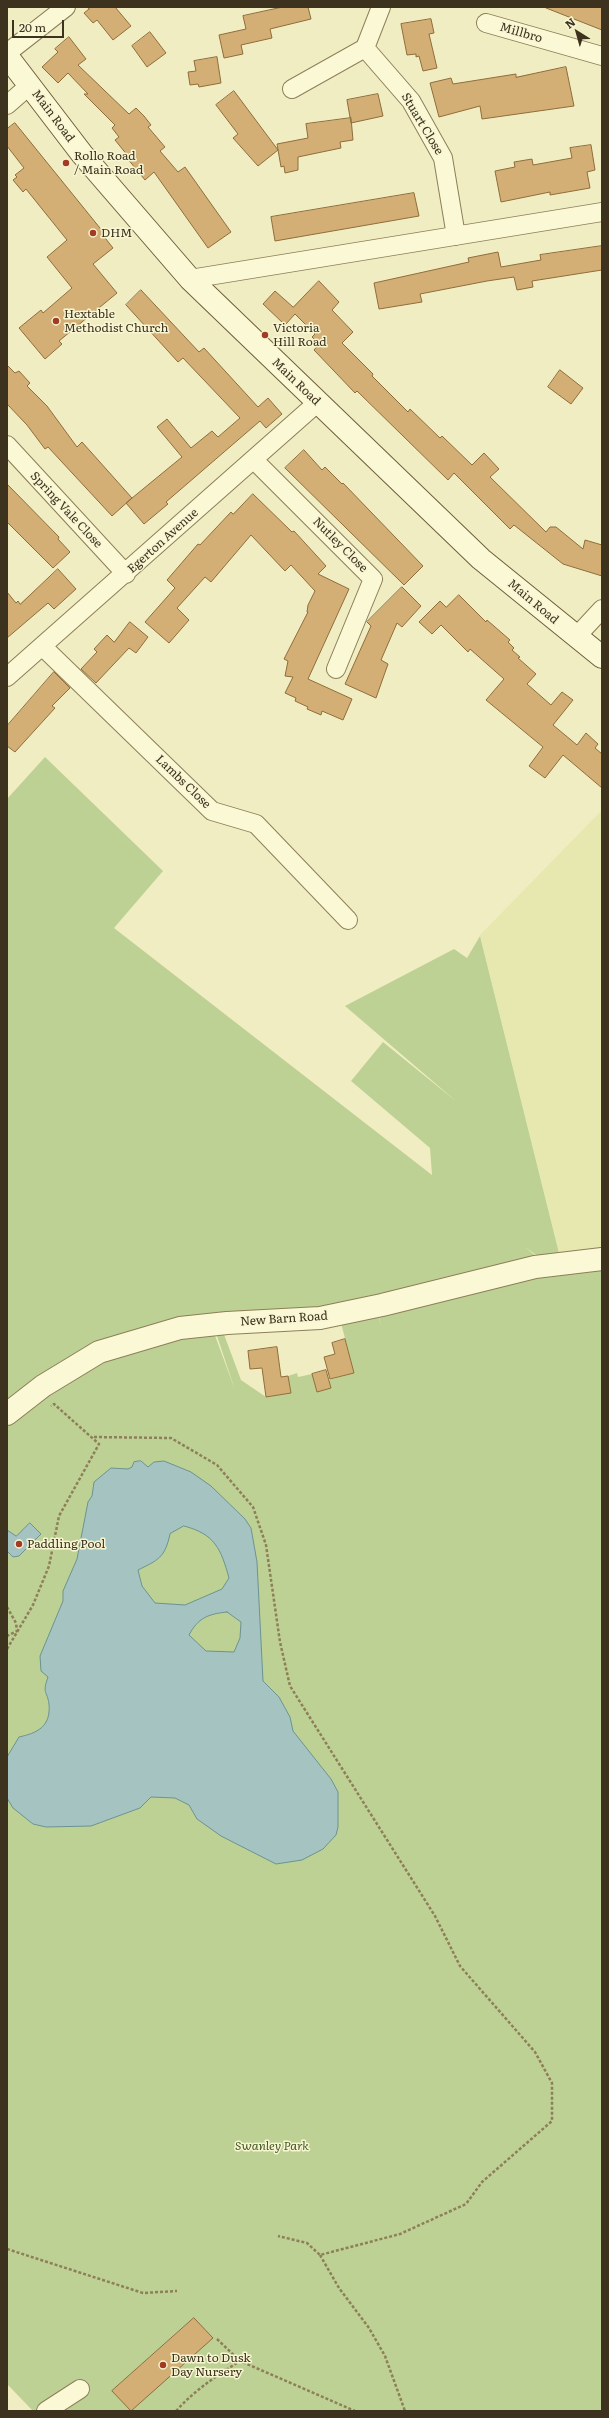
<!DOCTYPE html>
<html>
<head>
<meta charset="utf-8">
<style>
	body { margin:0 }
	#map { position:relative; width:609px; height:2418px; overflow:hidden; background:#f1edc2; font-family:Literata,serif }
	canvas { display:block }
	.frame { position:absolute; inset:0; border:8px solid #3c321d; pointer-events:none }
	.north { position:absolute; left:557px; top:12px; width:40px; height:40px; -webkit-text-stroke:3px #f8f5d3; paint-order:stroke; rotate:323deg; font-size:11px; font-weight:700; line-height:16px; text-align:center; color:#3c321d }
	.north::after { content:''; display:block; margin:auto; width:14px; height:18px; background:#3c321d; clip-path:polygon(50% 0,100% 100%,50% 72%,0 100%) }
	.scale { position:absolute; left:12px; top:20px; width:52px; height:18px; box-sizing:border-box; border:2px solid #3c321d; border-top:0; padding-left:5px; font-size:12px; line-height:14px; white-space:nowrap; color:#3c321d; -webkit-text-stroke:3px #f8f5d3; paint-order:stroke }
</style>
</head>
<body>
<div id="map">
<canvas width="609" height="2418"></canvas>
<div class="frame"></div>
<div class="north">N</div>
<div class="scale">20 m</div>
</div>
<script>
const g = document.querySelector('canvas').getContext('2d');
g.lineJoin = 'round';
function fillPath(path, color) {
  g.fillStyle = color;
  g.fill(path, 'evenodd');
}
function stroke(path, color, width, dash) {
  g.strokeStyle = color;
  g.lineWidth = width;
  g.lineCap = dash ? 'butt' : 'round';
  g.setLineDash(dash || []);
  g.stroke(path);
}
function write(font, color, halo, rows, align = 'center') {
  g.font = font + ' Literata,serif';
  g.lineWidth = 3;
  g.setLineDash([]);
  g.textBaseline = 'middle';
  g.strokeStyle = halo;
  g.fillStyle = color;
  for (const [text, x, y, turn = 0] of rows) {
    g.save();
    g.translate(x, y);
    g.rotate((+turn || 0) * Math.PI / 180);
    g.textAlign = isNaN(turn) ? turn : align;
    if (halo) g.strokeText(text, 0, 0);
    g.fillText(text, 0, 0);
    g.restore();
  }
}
fillPath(new Path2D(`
	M 602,810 L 602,1252 L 560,1256 L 480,935 Z`), '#e6e8af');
fillPath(new Path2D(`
	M 45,757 L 163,871 L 114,928 L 432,1175 L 430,1148 L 351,1081 L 383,1042 L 457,1102 L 345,1006 L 454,949 L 467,958 L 480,936 L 560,1257 L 542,1259 L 525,1247 L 541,1260 L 352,1307 L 180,1323 L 7,1406 L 7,799 Z
	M 602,1264 L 602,2411 L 33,2411 L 7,2384 L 7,1423 L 105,1356 L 213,1330 L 235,1390 L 215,1330 L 222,1329 L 241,1380 L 266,1397 L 291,1393 L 288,1376 L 297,1373 L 298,1377 L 312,1374 L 317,1392 L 331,1388 L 329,1380 L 354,1373 L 341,1323 L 378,1314 L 381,1326 L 378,1311 Z`), '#bed195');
const water = new Path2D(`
	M 141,1461 L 148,1467 L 154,1462 L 164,1461 L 191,1472 L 211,1486 L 245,1519 L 251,1528 L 257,1562 L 263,1681 L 279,1697 L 290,1717 L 293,1731 L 331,1779 L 338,1792 L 338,1827 L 336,1835 L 323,1849 L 302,1860 L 276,1864 L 221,1836 L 197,1819 L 189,1805 L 175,1798 L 151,1797 L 140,1808 L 91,1826 L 46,1827 L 33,1824 L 13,1808 L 7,1798 L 7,1757 L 19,1737 C 37,1733 51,1727 49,1704 C 47,1690 42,1694 48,1677 L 41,1671 L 40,1656 L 63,1601 L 63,1591 L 77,1559 L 88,1502 L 92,1496 L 94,1482 L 111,1468 L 128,1469 L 132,1467 L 134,1462 ZM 184,1526 C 215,1534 221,1549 229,1578 L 222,1589 L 185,1605 L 155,1603 L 142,1586 L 138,1570 C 158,1560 165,1558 170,1534 ZM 227,1612 L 241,1622 L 240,1638 L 234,1652 L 206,1651 L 189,1635 C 198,1618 208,1614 227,1612 Z
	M 30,1523 L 41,1534 L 19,1556 L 13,1557 L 7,1551 L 7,1530 L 16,1536 Z`);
fillPath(water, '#a5c4c1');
stroke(water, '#6b9391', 1);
const building = new Path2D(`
	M 87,7 L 115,7 L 131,26 L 113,40 L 97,20 L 93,23 L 84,13 L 89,9 Z
	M 283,7 L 308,7 L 311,19 L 270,29 L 272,38 L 241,45 L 243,54 L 224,58 L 219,35 L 246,29 L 243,16 Z
	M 546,7 L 602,7 L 602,30 L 546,8 Z
	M 431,19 L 434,33 L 429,34 L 437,68 L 423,71 L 419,56 L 416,57 L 416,54 L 407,55 L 401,24 Z
	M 150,32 L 166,53 L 147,67 L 132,46 Z
	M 69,37 L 86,59 L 78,65 L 129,114 L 136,108 L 144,116 L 151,125 L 148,127 L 165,147 L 160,151 L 178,172 L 185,167 L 231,232 L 208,248 L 154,172 L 145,180 L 127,158 L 128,156 L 115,140 L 119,137 L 112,128 L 115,125 L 84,94 L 88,94 L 68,73 L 58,83 L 42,67 L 58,52 L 55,49 Z
	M 217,57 L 221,83 L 199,87 L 198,84 L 190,85 L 188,72 L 196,71 L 194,61 Z
	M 566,67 L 574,106 L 482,119 L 480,106 L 439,117 L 430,83 L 451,78 L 453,84 L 516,74 L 516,77 Z
	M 234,91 L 278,150 L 258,166 L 233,138 L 238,134 L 216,105 Z
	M 378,94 L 383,116 L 351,123 L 347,100 Z
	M 351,118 L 353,140 L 340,142 L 341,148 L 298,157 L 298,170 L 285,173 L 284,166 L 281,167 L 277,144 L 308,138 L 306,124 Z
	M 15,123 L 104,233 L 102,234 L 113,248 L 93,264 L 117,293 L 59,341 L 62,344 L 45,359 L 19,328 L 41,310 L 43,313 L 72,288 L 47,257 L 67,240 L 26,189 L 23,192 L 13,180 L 17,177 L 15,175 L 24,168 L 7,146 L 7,129 Z
	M 591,145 L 595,170 L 587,172 L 590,188 L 550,195 L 550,192 L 501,202 L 495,171 L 515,167 L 514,162 L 532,159 L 533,165 L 572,158 L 570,148 Z
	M 414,193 L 419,216 L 275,241 L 271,217 Z
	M 602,246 L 602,270 L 532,281 L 533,287 L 517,290 L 514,277 L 487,281 L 420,294 L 422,302 L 379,309 L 374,283 L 469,262 L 468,258 L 498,252 L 501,267 L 541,260 L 540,255 Z
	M 319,281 L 339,302 L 332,310 L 353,332 L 342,343 L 373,374 L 372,376 L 408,412 L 410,409 L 440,438 L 442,436 L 472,465 L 484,453 L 499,469 L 490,477 L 546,532 L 550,527 L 556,527 L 583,549 L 585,540 L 602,545 L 602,576 L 563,564 L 514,525 L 510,529 L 454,473 L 448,480 L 357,391 L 355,393 L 314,350 L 319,344 L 312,337 L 315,334 L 295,314 L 285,325 L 263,304 L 275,291 L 293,307 Z
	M 141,290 L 199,352 L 204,348 L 258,407 L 268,398 L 282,414 L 266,428 L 260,421 L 166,502 L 168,504 L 144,524 L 126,503 L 182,457 L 157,427 L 167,419 L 191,448 L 212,431 L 218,437 L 240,418 L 183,358 L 178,362 L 126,305 Z
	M 7,365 L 15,373 L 19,371 L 30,383 L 27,386 L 47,406 L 77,447 L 82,442 L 132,498 L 112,516 L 48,447 L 45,449 L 27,425 L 7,404 Z
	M 560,370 L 583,388 L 571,404 L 548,387 Z
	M 304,450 L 322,470 L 325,467 L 342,484 L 343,483 L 423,566 L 404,585 L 285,468 Z
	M 7,484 L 59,537 L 58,539 L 70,552 L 53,568 L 7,522 Z
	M 253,494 L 292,532 L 294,531 L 326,566 L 318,574 L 349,589 L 308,679 L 352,699 L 343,720 L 322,711 L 321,715 L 307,709 L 308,707 L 295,701 L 296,698 L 285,693 L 293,677 L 285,676 L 288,661 L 284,659 L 308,612 L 307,612 L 308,605 L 315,591 L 291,565 L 285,571 L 251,535 L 211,582 L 205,577 L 177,608 L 189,620 L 169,643 L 145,622 L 175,588 L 167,580 L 198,544 L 200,545 L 231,512 L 233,514 Z
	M 58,569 L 76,589 L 54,609 L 48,603 L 7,638 L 7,592 L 16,603 L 18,601 L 20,604 Z
	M 402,587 L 421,606 L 402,627 L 397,623 L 381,660 L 388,664 L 376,698 L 345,684 L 371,626 L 367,622 Z
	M 459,595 L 486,622 L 487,620 L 510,640 L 508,642 L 514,648 L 512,650 L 520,657 L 518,658 L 536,674 L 527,684 L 551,705 L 562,692 L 573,700 L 553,725 L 577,745 L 586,733 L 598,744 L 595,748 L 602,754 L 602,788 L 563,755 L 545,778 L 529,766 L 543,747 L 486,700 L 504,679 L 470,649 L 468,652 L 441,625 L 432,634 L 419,622 L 440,601 L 446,607 Z
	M 130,622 L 148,637 L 136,653 L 129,648 L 96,683 L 81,669 L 97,652 L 94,649 L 107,635 L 114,642 Z
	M 54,672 L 70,688 L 52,706 L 55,708 L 15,752 L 7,746 L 7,726 Z
	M 345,1339 L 354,1373 L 330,1379 L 324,1357 L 335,1354 L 332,1343 Z
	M 277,1347 L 281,1377 L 288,1376 L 291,1393 L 266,1397 L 262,1368 L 250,1369 L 248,1351 Z
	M 326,1370 L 331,1388 L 317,1392 L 312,1374 Z
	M 194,2318 L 213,2338 L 131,2411 L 112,2391 Z`);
fillPath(building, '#d3af75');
stroke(building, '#8e6d3b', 1);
const minor = new Path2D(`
	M 381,7 L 365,48 L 411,101 L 443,158 L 456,236
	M 486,23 L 602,56
	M 7,53 L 66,7
	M 292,89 L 365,48
	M 7,105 L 30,85
	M 190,279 L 602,212
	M 7,445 L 126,574
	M 254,460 L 373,579 L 336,669
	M 576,637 L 602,609
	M 42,646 L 212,811 L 256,824 L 348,920
	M 7,677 L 317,403
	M 46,2411 L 80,2389`);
const tertiary = new Path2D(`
	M 7,1414 L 43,1386 L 99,1352 L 180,1328 L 227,1323 L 320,1318 L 382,1305 L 535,1267 L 602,1259`);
const secondary = new Path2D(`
	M 7,56 L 82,154 L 190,279 L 481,559 L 602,657`);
stroke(minor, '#8d7f58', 20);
stroke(tertiary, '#8d7f58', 24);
stroke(secondary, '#6f5f3b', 24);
stroke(new Path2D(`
	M 94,1437 L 171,1438 L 217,1465 L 253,1507 L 266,1545 L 280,1642 L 290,1686 L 435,1916 L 460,1966 L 535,2052 L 552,2083 L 552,2121 L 482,2182 L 466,2204 L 400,2234 L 320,2255 L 307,2243 L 278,2236
	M 7,1607 L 16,1623 L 17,1631 L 7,1636
	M 7,1649 L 33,1605 L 49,1566 L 59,1516 L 99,1444 L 54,1404 L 51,1406
	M 7,2249 L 143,2293 L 177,2291
	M 320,2255 L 339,2288 L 369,2328 L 385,2356 L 405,2411
	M 217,2339 L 240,2361 L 355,2411
	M 176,2411 C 195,2390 216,2376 240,2361`), '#8d7f58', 2.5, [3, 2]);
stroke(minor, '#fbf8d6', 18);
stroke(tertiary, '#fbf8d6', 22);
stroke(secondary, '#fbf8d6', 22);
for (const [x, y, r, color] of [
	[66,163,4,"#a13b23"],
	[93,233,4,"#a13b23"],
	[56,321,4,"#a13b23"],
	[265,335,4,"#a13b23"],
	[19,1544,4,"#a13b23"],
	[163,2365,4,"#a13b23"]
]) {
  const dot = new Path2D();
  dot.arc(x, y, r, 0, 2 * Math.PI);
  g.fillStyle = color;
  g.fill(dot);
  stroke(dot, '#f8f5d3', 1.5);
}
write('12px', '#3c321d', '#f8f5d3', [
	["Millbro",521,33,16],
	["Main Road",53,116,53],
	["Stuart Close",422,124,59],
	["Main Road",296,382,44],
	["Spring Vale Close",66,510,47],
	["Egerton Avenue",163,541,-42],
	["Nutley Close",340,545,45],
	["Main Road",533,602,40],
	["Lambs Close",183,782,44],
	["New Barn Road",284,1319,-4]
]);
write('12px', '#3c321d', '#f8f5d3', [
	["Rollo Road",74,156],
	["/ Main Road",74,170],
	["DHM",101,233],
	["Hextable",64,314],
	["Methodist Church",64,328],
	["Victoria",273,328],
	["Hill Road",273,342],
	["Paddling Pool",27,1544],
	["Dawn to Dusk",171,2358],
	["Day Nursery",171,2372]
], 'left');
write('italic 12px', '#415a22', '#f8f5d3', [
	["Swanley Park",272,2146]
]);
</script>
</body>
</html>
